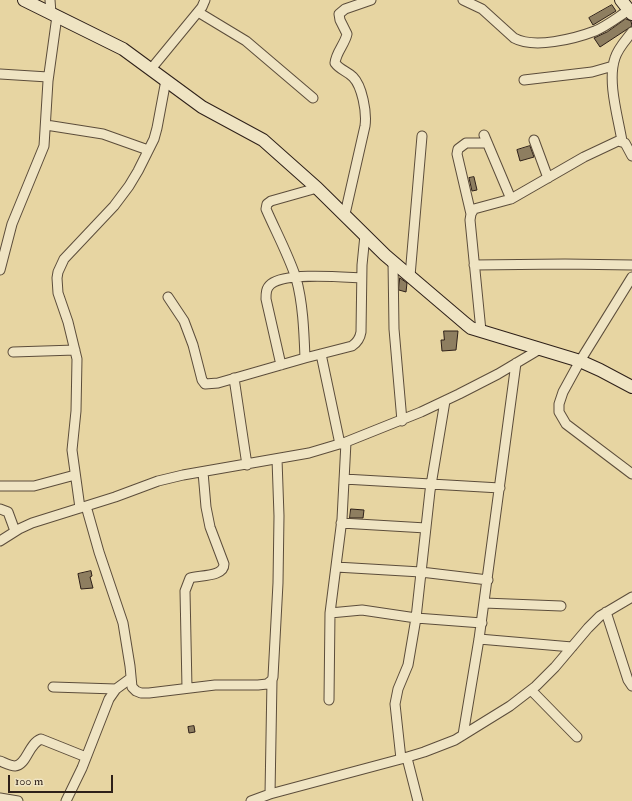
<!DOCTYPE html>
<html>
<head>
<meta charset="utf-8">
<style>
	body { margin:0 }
	#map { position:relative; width:632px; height:801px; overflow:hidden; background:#e7d5a2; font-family:"IM FELL Double Pica",serif }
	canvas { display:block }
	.scale { position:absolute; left:8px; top:775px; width:105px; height:18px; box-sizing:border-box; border:2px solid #2e2019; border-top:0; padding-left:5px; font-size:12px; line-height:14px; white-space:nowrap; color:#2e2019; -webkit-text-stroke:3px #efe4c3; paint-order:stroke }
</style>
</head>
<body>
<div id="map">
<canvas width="632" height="801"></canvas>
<div class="scale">100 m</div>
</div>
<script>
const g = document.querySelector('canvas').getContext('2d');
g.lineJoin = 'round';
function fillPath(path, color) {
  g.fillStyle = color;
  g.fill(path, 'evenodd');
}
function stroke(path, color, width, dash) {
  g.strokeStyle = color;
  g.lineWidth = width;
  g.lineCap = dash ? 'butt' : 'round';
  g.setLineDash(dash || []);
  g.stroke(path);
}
const building = new Path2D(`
	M 612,5 L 616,11 L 593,25 L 589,18 Z
	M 626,19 L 631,21 L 632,26 L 600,47 L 594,38 L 607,32 Z
	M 530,146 L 534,157 L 520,161 L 517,150 Z
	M 474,177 L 477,190 L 472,191 L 469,178 Z
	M 400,278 L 407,283 L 406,292 L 399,290 Z
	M 444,331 L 458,331 L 456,350 L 442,351 L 441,340 L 444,340 Z
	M 351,509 L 364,510 L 363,518 L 350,518 Z
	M 91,571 L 92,576 L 90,577 L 93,588 L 81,589 L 78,574 Z
	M 194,726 L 195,732 L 189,733 L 188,727 Z`);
fillPath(building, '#8e7e60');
stroke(building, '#2e2019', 1);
const street = new Path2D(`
	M 50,0 L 51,13
	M 463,0 L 482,9 L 514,38 C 534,49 574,39 595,31 C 607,26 618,17 629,10
	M 198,12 L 246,41 L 313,98
	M 151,69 L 202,7 L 205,0
	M 0,74 L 48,77
	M 524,80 L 592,72 L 613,66
	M 46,125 L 103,134 L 148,150
	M 484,135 L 511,199
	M 534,140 L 548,178
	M 622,141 C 618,117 607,81 615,58 C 618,48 626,40 632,32
	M 345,214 L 365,126 C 367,112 362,86 353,77 C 347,71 340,70 335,63 C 336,52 345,44 347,34 L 340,20 L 339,14 L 345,9 L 371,0
	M 471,214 L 457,154 L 458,149 L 466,143 L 487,143
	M 393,262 L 394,329 L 402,421
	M 474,265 L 565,264 L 632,265
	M 0,270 L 12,224 L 44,146 L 48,81 L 57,16
	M 410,276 L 422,136
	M 632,277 L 580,361 L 563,392 L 559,404 L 559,412 L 566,424 L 632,474
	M 168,297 L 184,321 L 193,345 L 202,380 L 205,384 L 218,383 L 305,358 L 352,346 C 358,342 360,338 361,332 L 362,265 L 365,235
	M 481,331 L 470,220 L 471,214 L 474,209 L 511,199 L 584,157 L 618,141 L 625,143 L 632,156
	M 13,352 L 75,350
	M 321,354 L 340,444
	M 305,358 C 304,332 303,303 296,278 C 288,254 276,232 266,209 L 267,204 L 271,201 L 317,188
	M 281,365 L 266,299 C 266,293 266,288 271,284 C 286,272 341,277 361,278
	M 234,378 L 247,465
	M 344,479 L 500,488
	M 0,486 L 34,486 L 75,475
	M 86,506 L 99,552 L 123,623 L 130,666 L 132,687 L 136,691 L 141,693 L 149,693 L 215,685 L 258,685 L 267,684 L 272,680 L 273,677 L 278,583 L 279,516 L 277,459
	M 80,508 L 72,450 L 76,411 L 77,359 L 68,322 L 58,293 L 57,278 L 58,272 L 64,259 L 114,206 L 129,186 L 138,171 L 154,139 L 157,128 L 166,80
	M 0,509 L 8,512 L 15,531
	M 341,523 L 426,528
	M 0,541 L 19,529 L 32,523 L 115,497 L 158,481 L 183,475 L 309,453 L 346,442 L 421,412 L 459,394 L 498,374 L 540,349
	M 336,567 L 421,572 L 488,580
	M 484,603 L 561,606
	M 606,612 L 628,680 L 632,686
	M 330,613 L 362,610 L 416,618 L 482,623
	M 479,639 L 572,647
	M 53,687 L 116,689
	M 187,688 L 185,591 L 190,578 C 200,575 224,577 224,564 L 210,527 L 206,507 L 203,472
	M 531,690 L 577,737
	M 329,700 L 330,613 L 342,519 L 346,442
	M 463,735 L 479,639 L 516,363
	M 407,758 L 418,801
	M 401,759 L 395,704 L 398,689 L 408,665 L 416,618 L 430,491 L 445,401
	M 0,761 C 5,763 11,766 15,766 C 27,765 28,744 41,739 L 86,757
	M 270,794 L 272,680
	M 0,798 L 18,801
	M 66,801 L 82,768 L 109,699 L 116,689 L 131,678
	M 251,801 L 270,794 L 401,759 L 424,752 L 455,740 L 510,706 L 536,686 L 555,667 L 588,628 L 600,616 L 632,597`);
const secondary = new Path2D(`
	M 24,0 L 123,49 L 202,107 L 263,140 L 317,188 L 385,255 L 466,324 L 471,328 L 580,361 L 600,370 L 632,387
	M 621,0 L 632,14`);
stroke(street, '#5c4d3b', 11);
stroke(secondary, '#2e2019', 14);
stroke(street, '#efe4c3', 9);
stroke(secondary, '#efe4c3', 12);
</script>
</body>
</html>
